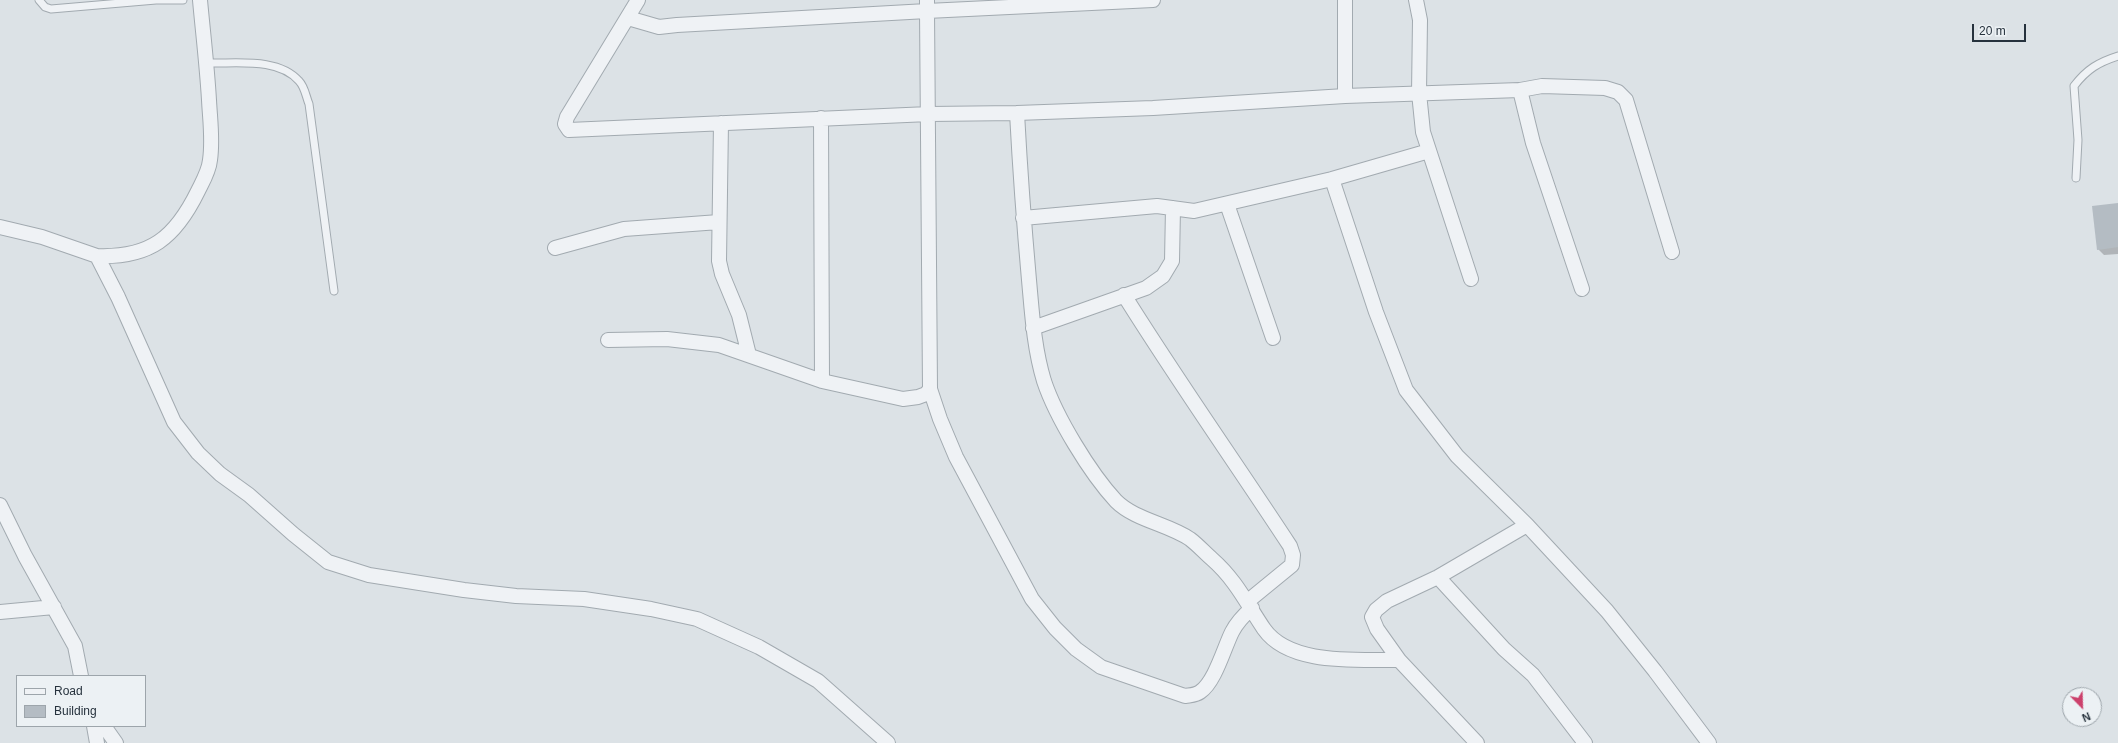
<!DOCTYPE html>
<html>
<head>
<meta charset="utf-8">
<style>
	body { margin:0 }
	#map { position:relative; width:2118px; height:743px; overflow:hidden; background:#dce2e6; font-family:Helvetica,sans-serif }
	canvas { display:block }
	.legend { position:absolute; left:16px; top:675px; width:130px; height:52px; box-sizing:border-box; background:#ecf1f4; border:1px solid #9da5ab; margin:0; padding:5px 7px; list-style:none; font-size:12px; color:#26323d }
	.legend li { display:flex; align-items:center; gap:8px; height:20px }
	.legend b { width:20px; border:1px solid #9da5ab }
	.north { position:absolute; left:2062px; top:687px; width:40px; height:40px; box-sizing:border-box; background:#ecf1f4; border:1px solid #9da5ab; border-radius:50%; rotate:157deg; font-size:11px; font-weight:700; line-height:16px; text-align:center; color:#26323d }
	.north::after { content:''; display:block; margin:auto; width:14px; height:18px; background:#cc416c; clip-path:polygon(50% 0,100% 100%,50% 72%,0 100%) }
	.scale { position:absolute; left:1972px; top:24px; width:54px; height:18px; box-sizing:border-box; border:2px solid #26323d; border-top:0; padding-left:5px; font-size:12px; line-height:14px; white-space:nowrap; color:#26323d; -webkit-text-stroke:3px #ecf1f4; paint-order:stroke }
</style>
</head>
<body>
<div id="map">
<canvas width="2118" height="743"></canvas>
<ul class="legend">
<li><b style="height:5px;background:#eff2f5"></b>Road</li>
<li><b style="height:11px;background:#b4bcc3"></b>Building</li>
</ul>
<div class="north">N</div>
<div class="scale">20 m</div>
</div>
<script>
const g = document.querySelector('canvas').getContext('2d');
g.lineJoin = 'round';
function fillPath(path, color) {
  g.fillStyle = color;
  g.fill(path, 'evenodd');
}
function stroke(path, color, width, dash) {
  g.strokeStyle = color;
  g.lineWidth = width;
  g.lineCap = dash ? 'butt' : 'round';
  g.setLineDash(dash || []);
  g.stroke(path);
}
fillPath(new Path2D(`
	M 2118,204 L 2118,254 L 2104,255 L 2098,249 Z`), '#0003');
fillPath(new Path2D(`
	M 2118,203 L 2118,247 L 2097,250 L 2092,206 Z`), '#b4bcc3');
const service = new Path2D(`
	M 39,0 L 45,7 L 51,9 L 156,0 L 183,0
	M 207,63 C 236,64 278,57 299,81 C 305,87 306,97 309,104 L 334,291
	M 2076,178 L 2078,140 L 2074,86 C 2087,69 2099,62 2118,56`);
const minor = new Path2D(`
	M 638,0 L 567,117 L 565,124 L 569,130 L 929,114 L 1017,113 L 1153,108 L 1345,96 L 1520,90 L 1533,143 L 1582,289
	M 1153,0 L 927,11 L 930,389 L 940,419 L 956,457 L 1032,599 L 1055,628 L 1076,649 L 1101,667 L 1185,696 C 1191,695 1196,695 1200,692 C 1215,682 1224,648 1232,632 C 1237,622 1244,615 1252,608
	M 1345,0 L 1345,96
	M 1416,0 L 1420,20 L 1419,93 L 1423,132 L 1471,279
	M 628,18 L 659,27 L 677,25 L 927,11 L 927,0
	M 1520,90 L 1542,86 L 1605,88 L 1618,92 L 1626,100 L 1672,252
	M 1017,113 C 1020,169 1024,224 1029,280 C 1032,313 1034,348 1044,381 C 1056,417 1090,473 1116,501 C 1135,520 1168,524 1190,539 C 1198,545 1205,553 1212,559 C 1236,580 1247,604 1264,629 C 1290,666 1358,659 1399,660 L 1477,743
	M 821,118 L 822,381
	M 721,123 L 719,261 L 722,274 L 739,315 L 749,355
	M 1332,179 L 1376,312 L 1406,390 L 1457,456 L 1527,525 L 1607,611 L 1655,671 L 1709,743
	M 1227,204 L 1273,338
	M 1023,218 L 1157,206 L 1194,211 L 1332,179 L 1429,151
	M 0,227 L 42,237 L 97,256 L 118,297 L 174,422 L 198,453 L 220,474 L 249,495 L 293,534 L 328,562 L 369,575 L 464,590 L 516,596 L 584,599 L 651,609 L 697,619 L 759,647 L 818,681 L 888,743
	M 555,248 L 624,229 L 719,222
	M 97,256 C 150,258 175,238 198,191 C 203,181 209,171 210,160 C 213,140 210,120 209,100 C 207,66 203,33 200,0
	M 1124,295 C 1177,380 1235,462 1290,546 L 1293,555 L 1292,565 L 1248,601
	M 1033,328 L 1146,288 L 1163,276 L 1172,261 L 1173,208
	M 608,340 L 667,339 L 719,345 L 822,381 L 903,399 L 918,397 L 926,394 L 930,389
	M 0,505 L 25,556 L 75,646 L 81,676
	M 1438,577 L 1504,649 L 1533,675 L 1585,743
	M 0,612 L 54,607
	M 1399,660 L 1377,629 L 1372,617 L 1376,610 L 1387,601 L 1438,577 L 1527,525
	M 94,726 L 97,743
	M 104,726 L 116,743`);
stroke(service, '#a2aab0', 9);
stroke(minor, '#a2aab0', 16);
stroke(service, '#eff2f5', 7);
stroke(minor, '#eff2f5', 14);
</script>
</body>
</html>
